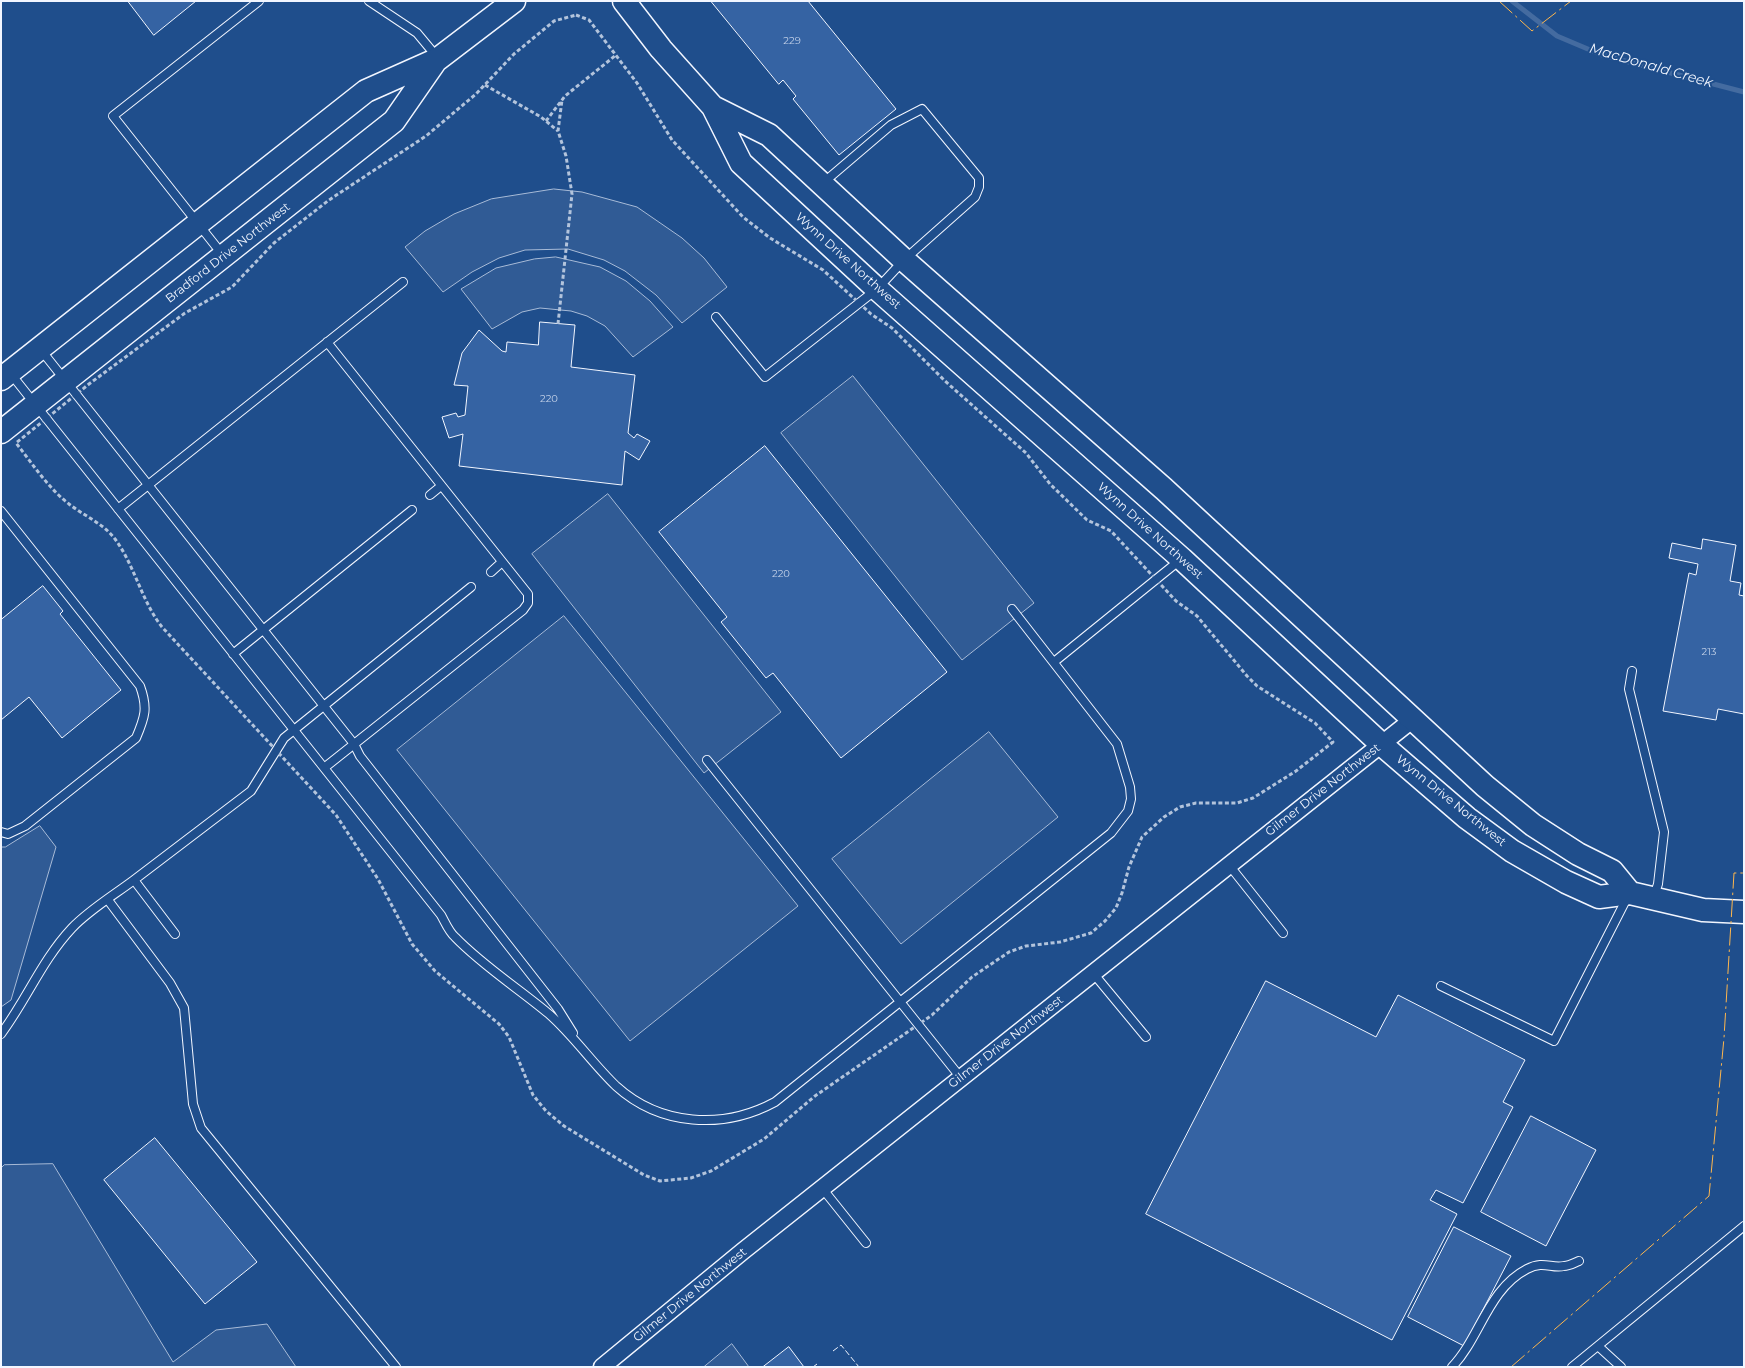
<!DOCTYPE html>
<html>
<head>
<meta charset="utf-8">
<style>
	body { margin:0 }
	#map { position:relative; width:1745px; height:1368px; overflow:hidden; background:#1f4e8c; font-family:Montserrat,sans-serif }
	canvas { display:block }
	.frame { position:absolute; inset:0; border:2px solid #f2f6ff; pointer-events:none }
</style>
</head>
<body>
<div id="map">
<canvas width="1745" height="1368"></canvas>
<div class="frame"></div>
</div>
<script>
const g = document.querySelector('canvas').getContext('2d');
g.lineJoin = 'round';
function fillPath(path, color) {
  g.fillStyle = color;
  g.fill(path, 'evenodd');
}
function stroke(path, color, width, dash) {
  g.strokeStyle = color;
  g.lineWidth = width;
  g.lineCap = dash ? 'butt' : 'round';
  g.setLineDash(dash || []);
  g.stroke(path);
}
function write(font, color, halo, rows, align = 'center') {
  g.font = font + ' Montserrat,sans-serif';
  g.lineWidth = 4;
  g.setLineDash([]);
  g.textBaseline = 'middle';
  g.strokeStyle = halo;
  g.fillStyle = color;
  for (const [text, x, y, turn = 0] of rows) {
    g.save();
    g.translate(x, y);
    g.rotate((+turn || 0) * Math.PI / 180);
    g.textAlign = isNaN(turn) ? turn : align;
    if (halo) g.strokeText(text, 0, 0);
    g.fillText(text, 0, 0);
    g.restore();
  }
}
const built = new Path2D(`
	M 554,189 L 582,192 L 637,207 L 682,238 L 704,258 L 727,287 L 682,323 L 656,295 L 625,271 L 604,260 L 568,249 L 525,250 L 499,258 L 472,272 L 443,292 L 405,247 L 425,231 L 454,214 L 491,199 Z
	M 556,257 L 600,267 L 626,281 L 650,301 L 673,327 L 633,357 L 605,326 L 587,316 L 571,311 L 540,308 L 522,312 L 492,329 L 461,289 L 496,268 L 534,259 Z
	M 853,376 L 1034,603 L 962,660 L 781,433 Z
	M 608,494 L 781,712 L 704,773 L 532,554 Z
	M 564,616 L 798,906 L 630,1041 L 397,750 Z
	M 989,732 L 1058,817 L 901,944 L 832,859 Z
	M 40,826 L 56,847 L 11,1000 L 1,1007 L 1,847 L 5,847 Z
	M 53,1164 L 173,1362 L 216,1330 L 267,1324 L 296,1367 L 1,1367 L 1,1168 L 4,1165 Z
	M 732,1344 L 749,1367 L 704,1367 Z`);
fillPath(built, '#305b95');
stroke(built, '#a8bbd7', 1);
stroke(new Path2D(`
	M 1512,1 L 1557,36 L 1602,55 L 1744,92`), '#446ba0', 5);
const building = new Path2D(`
	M 128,1 L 196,1 L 154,35 Z
	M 711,1 L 808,1 L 896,109 L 839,155 L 793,99 L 796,96 L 783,80 L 779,84 Z
	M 540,322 L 575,325 L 571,367 L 635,375 L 628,433 L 634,438 L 637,434 L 650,441 L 639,460 L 625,451 L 622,485 L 459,466 L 463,434 L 449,438 L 442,417 L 456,413 L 458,417 L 465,415 L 468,386 L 454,385 L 462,353 L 479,330 L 502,351 L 506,352 L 507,342 L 538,345 Z
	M 765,446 L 947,672 L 841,758 L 773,673 L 766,678 L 721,622 L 727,617 L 659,532 Z
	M 1703,539 L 1736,545 L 1730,581 L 1741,583 L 1739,595 L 1744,596 L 1744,714 L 1718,709 L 1716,720 L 1663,711 L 1689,573 L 1696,575 L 1698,564 L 1669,558 L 1672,543 L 1701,549 Z
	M 43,586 L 63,611 L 60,614 L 121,690 L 62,738 L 29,697 L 1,720 L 1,620 Z
	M 1266,981 L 1376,1037 L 1398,995 L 1525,1060 L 1503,1102 L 1513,1107 L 1463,1203 L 1436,1190 L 1430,1200 L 1457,1214 L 1392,1340 L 1146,1214 Z
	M 1531,1116 L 1596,1150 L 1546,1246 L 1481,1212 Z
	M 155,1138 L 257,1262 L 205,1304 L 104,1180 Z
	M 1454,1227 L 1511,1256 L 1464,1346 L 1408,1317 Z
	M 789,1347 L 804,1367 L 763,1367 Z`);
fillPath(building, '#3563a3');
stroke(building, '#f2f6ff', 1);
const lane = new Path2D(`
	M 369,1 L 417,33 L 437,57
	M 222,254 L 113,116 L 259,1
	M 716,317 L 765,377 L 877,289 L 904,260 L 975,197 L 979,187 L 979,178 L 922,109 L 891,125 L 823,183
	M 41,350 L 354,744 L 360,756 L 558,1009 L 573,1033
	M 11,374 L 441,915 C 445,922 449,932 455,937 C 483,966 518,988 549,1014 C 574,1036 592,1063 616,1086 C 660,1126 723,1130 775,1102 L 1111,833 L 1128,811 L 1131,799 L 1130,787 L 1117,744 L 1012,609
	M 430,495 L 441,486
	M 118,509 L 403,282
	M 1,511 L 140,686 C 148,708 145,717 136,738 L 25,826 L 8,834 L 1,832
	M 491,572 L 502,562
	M 233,654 L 412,510
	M 1054,662 L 1180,560
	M 1632,671 L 1629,689 L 1664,832 L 1658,884 L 1654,896
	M 707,760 L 961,1078
	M 324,768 L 523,610 L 528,603 L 528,594 L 327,342
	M 1229,865 L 1283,933
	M 108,900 L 170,983 L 184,1008 L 193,1104 L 201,1128 L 396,1367
	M 175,934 L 134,880 L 251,791 L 284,738 L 471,587
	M 1093,973 L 1146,1037
	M 1441,986 L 1554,1041 L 1628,896
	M 1,1034 C 27,999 42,960 72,928 C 89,910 114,895 134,880
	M 822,1188 L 866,1243
	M 1598,1346 L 1621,1367
	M 1452,1367 C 1480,1338 1488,1289 1527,1269 C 1544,1260 1551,1269 1564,1266 C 1569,1266 1574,1263 1579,1261
	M 1572,1367 L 1744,1226`);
const street = new Path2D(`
	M 602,1367 L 743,1251 L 1412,720`);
const secondary = new Path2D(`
	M 624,1 L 661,49 L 713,107 L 741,163 L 877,289 L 1182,559 L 1381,744 L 1467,818 L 1512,851 L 1566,882 L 1599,897 L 1630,893 L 1703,910 L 1744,912
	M 713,107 L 769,135 L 904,260 L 1164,489 L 1485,786 L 1533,825 L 1578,854 L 1612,871 L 1630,893
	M 1,379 L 366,91 L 438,59 L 514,1
	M 1,432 L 394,121 L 437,59`);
stroke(lane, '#f2f6ff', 10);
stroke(street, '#f2f6ff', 19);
stroke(secondary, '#f2f6ff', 25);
stroke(new Path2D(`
	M 576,15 L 589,20 L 637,83 L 672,140 L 743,217 L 770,238 L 823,270 L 871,314 L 892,328 L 945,381 L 1026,453 L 1050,484 L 1087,520 L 1111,531 L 1176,601 L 1197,616 L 1247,676 L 1257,686 L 1315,723 L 1333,742 L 1296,771 L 1253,798 L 1237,803 L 1196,803 L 1180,807 L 1164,817 L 1142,837 L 1129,867 L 1122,893 L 1116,908 L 1105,921 L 1091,933 L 1060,942 L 1026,946 L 1009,952 L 972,977 L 932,1015 L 815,1096 L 764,1139 L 711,1171 L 691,1178 L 660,1181 L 644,1175 L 564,1126 L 546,1111 L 533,1095 L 509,1037 L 499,1024 L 435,971 L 412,944 L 378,879 L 336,815 L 162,627 C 141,600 135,566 115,539 C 103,523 84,516 69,504 C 48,488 32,463 16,443 L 89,384 L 185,313 L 232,287 L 274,243 L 329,200 L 426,136 L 476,94 L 514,54 L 554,21 Z
	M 485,85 L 541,117 L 558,131
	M 546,121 L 565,96 L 616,55
	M 558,324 L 572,194 L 566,156 L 558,131 L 562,100`), '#b3c4dc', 3, [4, 2.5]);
stroke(lane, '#1f4e8c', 8);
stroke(street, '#1f4e8c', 16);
stroke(secondary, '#1f4e8c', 22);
stroke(new Path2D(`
	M 833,1351 L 841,1345 L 859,1367
	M 813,1367 L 817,1364`), '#f2f6ff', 1, [6, 2.5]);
stroke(new Path2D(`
	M 1499,1 L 1532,31 L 1571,1
	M 1511,1367 L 1709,1196 L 1724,1038 L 1734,873 L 1744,873`), '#ffb74d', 1, [18, 4, 2.5, 4]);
write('10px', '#c3d1e8', null, [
	["229",792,41],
	["220",549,399],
	["220",781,574],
	["213",1709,652]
]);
write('12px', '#f2f6ff', '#1f4e8c', [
	["Bradford Drive Northwest",228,253,-38],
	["Wynn Drive Northwest",848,261,42],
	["Wynn Drive Northwest",1150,531,42],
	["Gilmer Drive Northwest",1323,790,-38],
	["Wynn Drive Northwest",1451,801,39],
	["Gilmer Drive Northwest",1006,1042,-38],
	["Gilmer Drive Northwest",690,1295,-39]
]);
write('italic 14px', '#f2f6ff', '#1f4e8c', [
	["MacDonald Creek",1651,66,16]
]);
</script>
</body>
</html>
